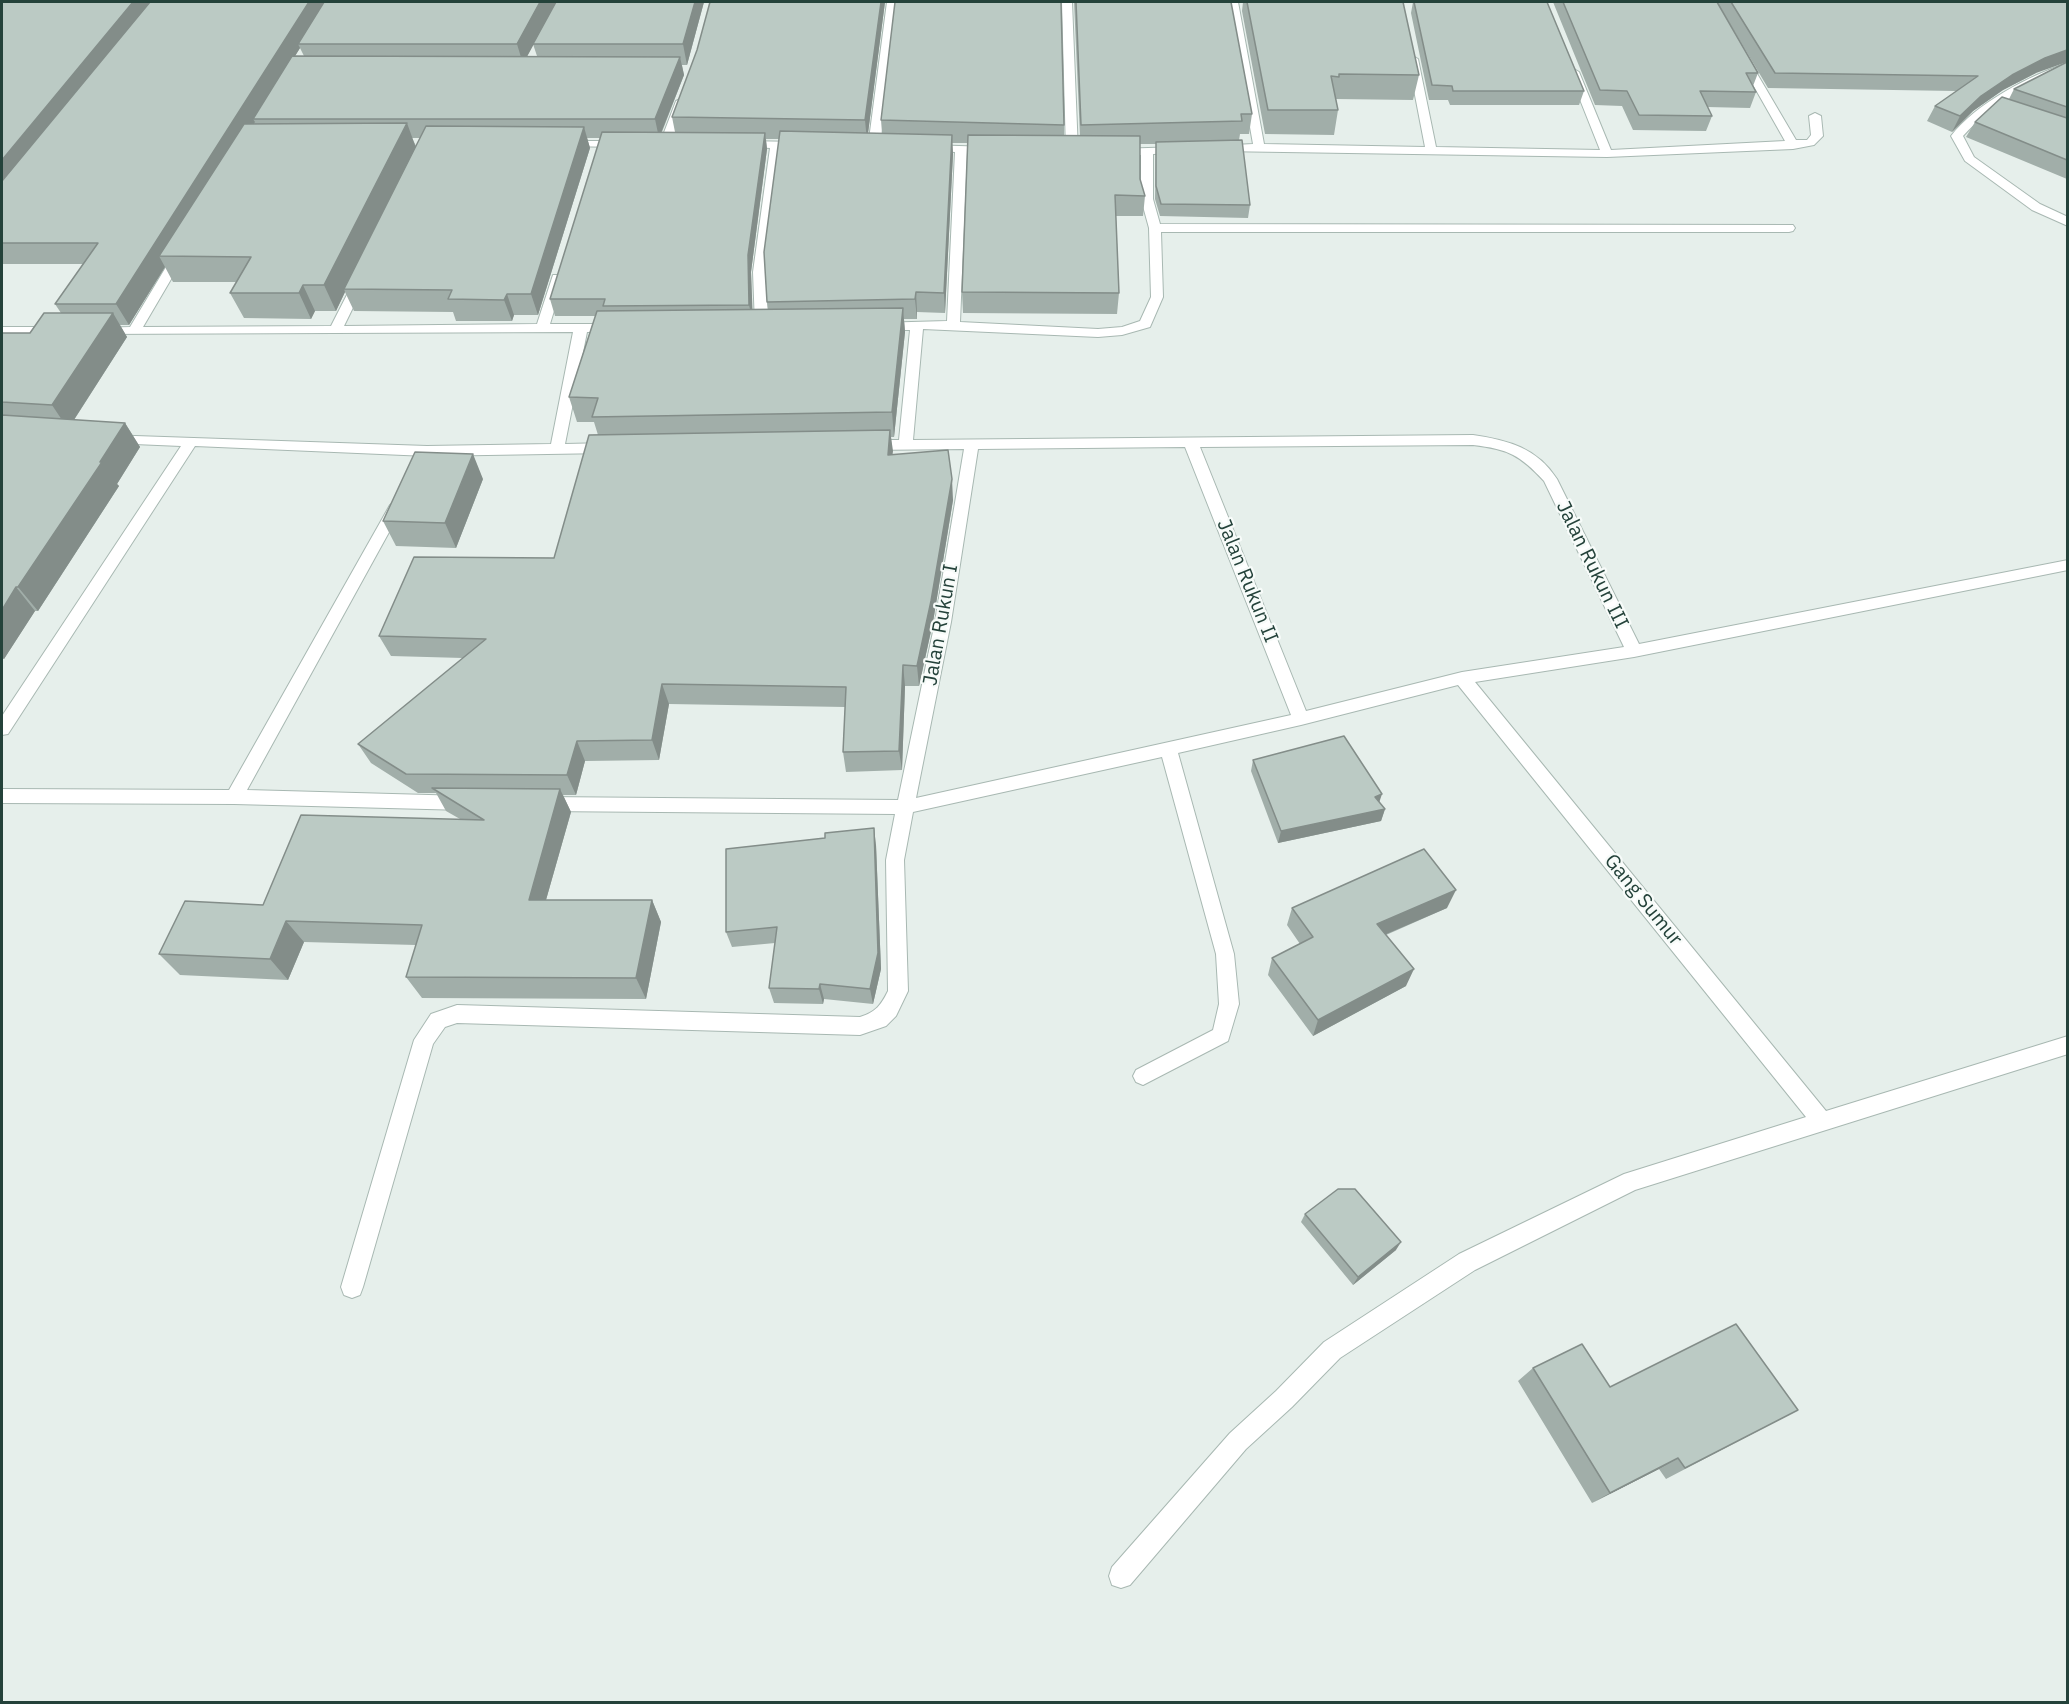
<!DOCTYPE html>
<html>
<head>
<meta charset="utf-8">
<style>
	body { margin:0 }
	#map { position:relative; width:2069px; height:1704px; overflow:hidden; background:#e6efeb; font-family:"IBM Plex Sans",sans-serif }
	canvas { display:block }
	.frame { position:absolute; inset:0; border:3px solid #24423a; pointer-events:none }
</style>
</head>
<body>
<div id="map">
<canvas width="2069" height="1704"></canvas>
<div class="frame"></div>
</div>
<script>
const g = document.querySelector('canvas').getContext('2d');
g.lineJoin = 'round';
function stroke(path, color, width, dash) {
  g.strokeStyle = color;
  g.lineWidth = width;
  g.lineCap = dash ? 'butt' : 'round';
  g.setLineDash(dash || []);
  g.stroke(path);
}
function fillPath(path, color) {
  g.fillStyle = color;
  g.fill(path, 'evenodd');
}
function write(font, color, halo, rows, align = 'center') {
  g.font = font + ' "IBM Plex Sans",sans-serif';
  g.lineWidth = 4.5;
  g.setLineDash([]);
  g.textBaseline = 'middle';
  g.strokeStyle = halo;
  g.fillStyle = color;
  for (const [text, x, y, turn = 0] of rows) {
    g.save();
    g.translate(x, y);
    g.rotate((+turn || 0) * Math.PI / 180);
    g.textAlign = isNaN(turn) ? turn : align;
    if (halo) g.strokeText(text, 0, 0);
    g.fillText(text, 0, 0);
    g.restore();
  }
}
const minor = new Path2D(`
	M 887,2 L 897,2 L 880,147 L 874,150 L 868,147 Z
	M 1062,2 L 1072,2 L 1078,152 L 1072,155 L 1066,152 Z
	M 1228,2 L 1238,2 L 1264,144 L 1425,147 L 1408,59 L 1413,56 L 1418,59 L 1436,147 L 1600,150 L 1569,72 L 1574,69 L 1579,72 L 1611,150 L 1785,141 L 1739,60 L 1744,57 L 1749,60 L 1796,140 L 1807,140 L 1811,135 L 1809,116 L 1815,113 L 1821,116 L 1823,136 L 1814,145 L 1793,149 L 1607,157 L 1219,151 L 1213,148 L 1215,146 L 1253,144 Z
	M 2068,63 L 2068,70 C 2030,89 1991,104 1963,136 L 1974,157 L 2040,204 L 2068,217 L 2068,226 L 2032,210 L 1965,161 L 1951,136 C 1975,104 2030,75 2068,63 Z
	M 682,98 L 688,101 L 672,143 L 670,145 L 662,145 L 660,143 L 676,101 Z
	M 565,141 L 621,141 L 627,144 L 621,147 L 561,146 L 561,142 Z
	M 742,141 L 801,142 L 807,145 L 801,148 L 781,148 L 765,272 L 769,328 L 762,332 L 753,331 L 751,328 L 755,325 L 753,272 L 770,148 L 738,146 L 738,142 Z
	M 928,145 L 990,147 L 996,150 L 990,153 L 967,153 L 960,322 L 1098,329 L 1122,327 L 1140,321 L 1151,297 L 1149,228 L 1141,199 L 1141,155 L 1113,154 L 1111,152 L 1117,149 L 1179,147 L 1185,150 L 1179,153 L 1153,154 L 1153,199 L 1160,224 L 1793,225 L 1795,228 L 1793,231 L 1789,232 L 1161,232 L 1163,297 L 1150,327 L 1122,335 L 1098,337 L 923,329 L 913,440 L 1473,435 C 1508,440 1537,448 1557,479 L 1639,644 L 2068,560 L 2068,570 L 1634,657 L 1475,682 L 1826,1111 L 2068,1036 L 2068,1054 L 1635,1190 L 1475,1270 L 1340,1358 L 1292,1407 L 1246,1449 L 1130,1585 L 1121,1588 L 1112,1585 L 1109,1576 L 1112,1567 L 1230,1433 L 1276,1391 L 1324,1342 L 1459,1254 L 1624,1174 L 1806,1117 L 1458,685 L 1301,725 L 1178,753 L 1234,954 L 1239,1004 L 1228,1041 L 1143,1085 L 1136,1082 L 1133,1076 L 1136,1070 L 1213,1030 L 1219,1004 L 1216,954 L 1162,757 L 913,812 L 904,860 L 908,991 L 896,1016 L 886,1026 L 860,1035 L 457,1023 L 445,1027 L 433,1044 L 363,1287 L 360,1295 L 352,1298 L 344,1295 L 341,1287 L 414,1040 L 431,1014 L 457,1005 L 860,1017 C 876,1012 881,1005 888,991 L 886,860 L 895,814 L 543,811 L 537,809 L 534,804 L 537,799 L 543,797 L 898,800 L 935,622 L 964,449 L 867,450 L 860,445 L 867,440 L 899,440 L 910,330 L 881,330 L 874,326 L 876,323 L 947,321 L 955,152 L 924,150 L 922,148 ZM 1473,445 C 1508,449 1520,455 1544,481 L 1624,647 L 1462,672 L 1306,711 L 1200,447 ZM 1185,447 L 1291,715 L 916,798 L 951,622 L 978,449 Z
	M 181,248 L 187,252 L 143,327 L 331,326 L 354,281 L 360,277 L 366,281 L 344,326 L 537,324 L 552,278 L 553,275 L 563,275 L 564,278 L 550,324 L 616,324 L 623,328 L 616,332 L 587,332 L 565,444 L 608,443 L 615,448 L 608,453 L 427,456 L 195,446 L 8,734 L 2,735 L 2,716 L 181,446 L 111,443 L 106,441 L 104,438 L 106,435 L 427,446 L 551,444 L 573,332 L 96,334 L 94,331 L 96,328 L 130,327 L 175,252 Z
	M 2,327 L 55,327 L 62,331 L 55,335 L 2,335 Z
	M 397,500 L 404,505 L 247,790 L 465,796 L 471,798 L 474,803 L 471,808 L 465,810 L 234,804 L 2,803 L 2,789 L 229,790 L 390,505 Z`);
stroke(minor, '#a8b8b2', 2);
fillPath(minor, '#fff');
fillPath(new Path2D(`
	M 2,2 L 704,2 L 687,65 L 682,65 L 684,75 L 662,132 L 675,132 L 672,117 L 885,2 L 868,133 L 882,133 L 881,120 L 1064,125 L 1064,136 L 1080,136 L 1074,2 L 1231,2 L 1252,114 L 1249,134 L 1240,134 L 1239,140 L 1250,205 L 1248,218 L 1160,216 L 1155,199 L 1156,144 L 1140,144 L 1140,179 L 1145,196 L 1143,216 L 1116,216 L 1119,293 L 1117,314 L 963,313 L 962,292 L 968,143 L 952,143 L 953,154 L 945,313 L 917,312 L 917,319 L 904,319 L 905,332 L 894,437 L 891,437 L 892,454 L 953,500 L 933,622 L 919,686 L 905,686 L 902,770 L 846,772 L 843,752 L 845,707 L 669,704 L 659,760 L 585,761 L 576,795 L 563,795 L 571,812 L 546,900 L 652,900 L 661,922 L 646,999 L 422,998 L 406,977 L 416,945 L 304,942 L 288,980 L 180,975 L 159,954 L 263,905 L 460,819 L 446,811 L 436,793 L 418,793 L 371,763 L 358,744 L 463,658 L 391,656 L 379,636 L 554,558 L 598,435 L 594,422 L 577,422 L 569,397 L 595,316 L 555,316 L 550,299 L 601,138 L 587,138 L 590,148 L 538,315 L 514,315 L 512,321 L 456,321 L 453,312 L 354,311 L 345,292 L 336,311 L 315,311 L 311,319 L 244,318 L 230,293 L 237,282 L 173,282 L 165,267 L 129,325 L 120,325 L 127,337 L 74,420 L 125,423 L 140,447 L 117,484 L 119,486 L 38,611 L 35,611 L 4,659 L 2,659 L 2,333 L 30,333 L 61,313 L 55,304 L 83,264 L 2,264 ZM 533,44 L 537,56 L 527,56 ZM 300,48 L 304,56 L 295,56 ZM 412,138 L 420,138 L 416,146 ZM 766,139 L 779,139 L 767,302 L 768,309 L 752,309 L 751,272 L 767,149 Z
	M 1243,2 L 1403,2 L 1419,75 L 1413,100 L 1336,99 L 1338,110 L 1334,135 L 1265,134 L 1242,11 Z
	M 1413,2 L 1547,2 L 1584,91 L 1579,105 L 1450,105 L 1448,100 L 1429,100 L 1411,13 Z
	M 1553,2 L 1717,2 L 1758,73 L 1753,86 L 1756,92 L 1750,108 L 1707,107 L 1712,116 L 1706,131 L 1633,130 L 1622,106 L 1595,105 Z
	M 1717,2 L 2067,2 L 2036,73 L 2003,90 L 1973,111 L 1952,132 L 1927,121 L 1935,106 L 1956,91 L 1768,88 Z
	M 2067,62 L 2067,179 L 1966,137 L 1975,122 L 2009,99 L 2014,89 Z
	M 483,479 L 456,548 L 396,546 L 383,521 Z
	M 1253,760 L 1379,802 L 1385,809 L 1381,821 L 1278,843 L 1251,771 Z
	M 876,845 L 881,969 L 873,1004 L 824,999 L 823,1004 L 774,1003 L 769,988 L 775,943 L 732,947 L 726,932 Z
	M 1292,908 L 1447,908 L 1386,935 L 1406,986 L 1313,1036 L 1268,975 L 1272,958 L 1300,944 L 1287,925 Z
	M 1305,1214 L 1396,1250 L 1353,1285 L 1301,1222 Z
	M 1533,1368 L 1610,1387 L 1798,1410 L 1666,1479 L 1659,1469 L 1592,1503 L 1518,1381 Z`), '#a1aea9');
fillPath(new Path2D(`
	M 133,2 L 160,2 L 2,197 L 2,160 Z
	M 309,2 L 329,2 L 298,44 L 300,48 L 256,119 L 253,119 L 255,122 L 171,256 L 159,256 L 165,267 L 129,325 L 116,304 Z
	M 540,2 L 557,2 L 523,64 L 517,44 Z
	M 695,2 L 704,2 L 687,65 L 683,44 Z
	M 881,2 L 886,2 L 885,2 L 867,141 L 865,120 Z
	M 2067,50 L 2067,62 L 2036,73 L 2003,90 L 1973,111 L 1952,132 L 1960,116 L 1981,96 L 2012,75 L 2045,58 Z
	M 680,57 L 684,75 L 659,138 L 655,119 Z
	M 407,123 L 416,148 L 344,289 L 345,292 L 336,311 L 324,285 Z
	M 584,127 L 590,148 L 538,315 L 531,294 Z
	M 765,133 L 767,149 L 751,272 L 753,322 L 749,305 L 748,255 Z
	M 952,135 L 953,154 L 945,313 L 944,293 Z
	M 303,285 L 315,311 L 311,319 L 299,293 Z
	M 916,292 L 917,312 L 917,319 L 915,299 Z
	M 507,294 L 514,315 L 512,321 L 504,300 Z
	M 903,308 L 905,332 L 894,437 L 892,412 Z
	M 113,313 L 127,337 L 68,429 L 52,405 Z
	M 125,423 L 140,447 L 117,484 L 119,486 L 38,611 L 18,587 Z
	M 890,430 L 893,451 L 890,476 L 888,455 Z
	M 473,454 L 483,479 L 456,548 L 445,523 Z
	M 952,479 L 953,500 L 933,622 L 919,686 L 917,666 Z
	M 16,587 L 35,611 L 4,659 L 2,656 L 2,610 Z
	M 903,665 L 905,686 L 902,770 L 899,751 Z
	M 662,684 L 669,704 L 659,760 L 652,740 Z
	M 577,741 L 585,761 L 576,795 L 567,775 Z
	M 560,789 L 571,812 L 540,921 L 529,900 Z
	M 1382,794 L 1378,806 L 1375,797 Z
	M 1385,809 L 1381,821 L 1278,843 L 1281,831 Z
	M 874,828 L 876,845 L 881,969 L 873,1004 L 870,989 Z
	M 1456,890 L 1447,908 L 1370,941 L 1377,924 Z
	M 652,900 L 661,922 L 646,999 L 636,978 Z
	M 286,921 L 304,942 L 288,980 L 270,959 Z
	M 1414,969 L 1406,986 L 1313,1036 L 1318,1020 Z
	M 820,984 L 824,999 L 823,1004 L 819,989 Z
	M 1401,1242 L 1396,1250 L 1353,1285 L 1358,1277 Z
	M 1678,1458 L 1659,1469 L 1592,1503 L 1610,1493 Z`), '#838d89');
const building = new Path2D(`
	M 2,2 L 133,2 L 2,160 Z
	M 150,2 L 309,2 L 116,304 L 55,304 L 98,243 L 2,243 L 2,181 Z
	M 324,2 L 540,2 L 517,44 L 298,44 Z
	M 556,2 L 695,2 L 683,44 L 533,44 Z
	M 710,2 L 881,2 L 865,120 L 672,117 L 697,50 Z
	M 895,2 L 1061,2 L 1064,125 L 881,120 Z
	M 1076,2 L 1231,2 L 1252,114 L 1241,114 L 1242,121 L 1081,125 Z
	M 1247,2 L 1403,2 L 1419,75 L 1339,74 L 1339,77 L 1331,76 L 1338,110 L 1268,110 Z
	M 1414,2 L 1547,2 L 1584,91 L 1453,91 L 1452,86 L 1432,85 Z
	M 1563,2 L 1717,2 L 1758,73 L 1746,73 L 1756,92 L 1700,91 L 1712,116 L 1639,115 L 1627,91 L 1600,90 Z
	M 1731,2 L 2067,2 L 2067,50 L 2045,58 L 2012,75 L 1981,96 L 1960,116 L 1935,106 L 1978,76 L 1775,73 Z
	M 292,56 L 680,57 L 655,119 L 253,119 Z
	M 2067,62 L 2067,107 L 2014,89 Z
	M 2002,97 L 2067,118 L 2067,160 L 1975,122 Z
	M 407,123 L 324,285 L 303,285 L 299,293 L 230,293 L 251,257 L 159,256 L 244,124 Z
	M 426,126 L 584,127 L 531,294 L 507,294 L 504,300 L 448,299 L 452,290 L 344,289 Z
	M 780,131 L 952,135 L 944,293 L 916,292 L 915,299 L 767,302 L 764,252 Z
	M 602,132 L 765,133 L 748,255 L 749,305 L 603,306 L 605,299 L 550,299 Z
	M 968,135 L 1140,136 L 1140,179 L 1145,196 L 1115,195 L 1119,293 L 962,292 Z
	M 1242,140 L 1250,205 L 1161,204 L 1156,186 L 1156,142 Z
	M 903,308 L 892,412 L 592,417 L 598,398 L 569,397 L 597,311 Z
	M 44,313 L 113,313 L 52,405 L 2,402 L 2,333 L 30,333 Z
	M 2,415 L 125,423 L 100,462 L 102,462 L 18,587 L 16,587 L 2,610 Z
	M 890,430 L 888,455 L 948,450 L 952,479 L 931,601 L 917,666 L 903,665 L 899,751 L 843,752 L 846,687 L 662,684 L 652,740 L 577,741 L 567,775 L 406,774 L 358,744 L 486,639 L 379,636 L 414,557 L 554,558 L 589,435 Z
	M 415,452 L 473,454 L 445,523 L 383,521 Z
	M 1344,736 L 1382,794 L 1375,797 L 1385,809 L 1281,831 L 1253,760 Z
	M 432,788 L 560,789 L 529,900 L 652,900 L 636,978 L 406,977 L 422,925 L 286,921 L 270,959 L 159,954 L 185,901 L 263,905 L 301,815 L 484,820 Z
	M 874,828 L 878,953 L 870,989 L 820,984 L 819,989 L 769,988 L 777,927 L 726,932 L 726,849 L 825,838 L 825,833 Z
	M 1424,849 L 1456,890 L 1377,924 L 1414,969 L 1318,1020 L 1272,958 L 1313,937 L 1292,908 Z
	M 1338,1189 L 1355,1189 L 1401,1242 L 1358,1277 L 1305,1214 Z
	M 1736,1324 L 1798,1410 L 1685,1468 L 1678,1458 L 1610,1493 L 1533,1368 L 1582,1344 L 1610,1387 Z`);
fillPath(building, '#bbcac4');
stroke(building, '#838d89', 1.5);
write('20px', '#24423a', '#f7fbf9', [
	["Jalan Rukun III",1592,565,64],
	["Jalan Rukun II",1247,581,68],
	["Jalan Rukun I",941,625,-80],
	["Gang Sumur",1643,900,51]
]);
</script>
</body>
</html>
